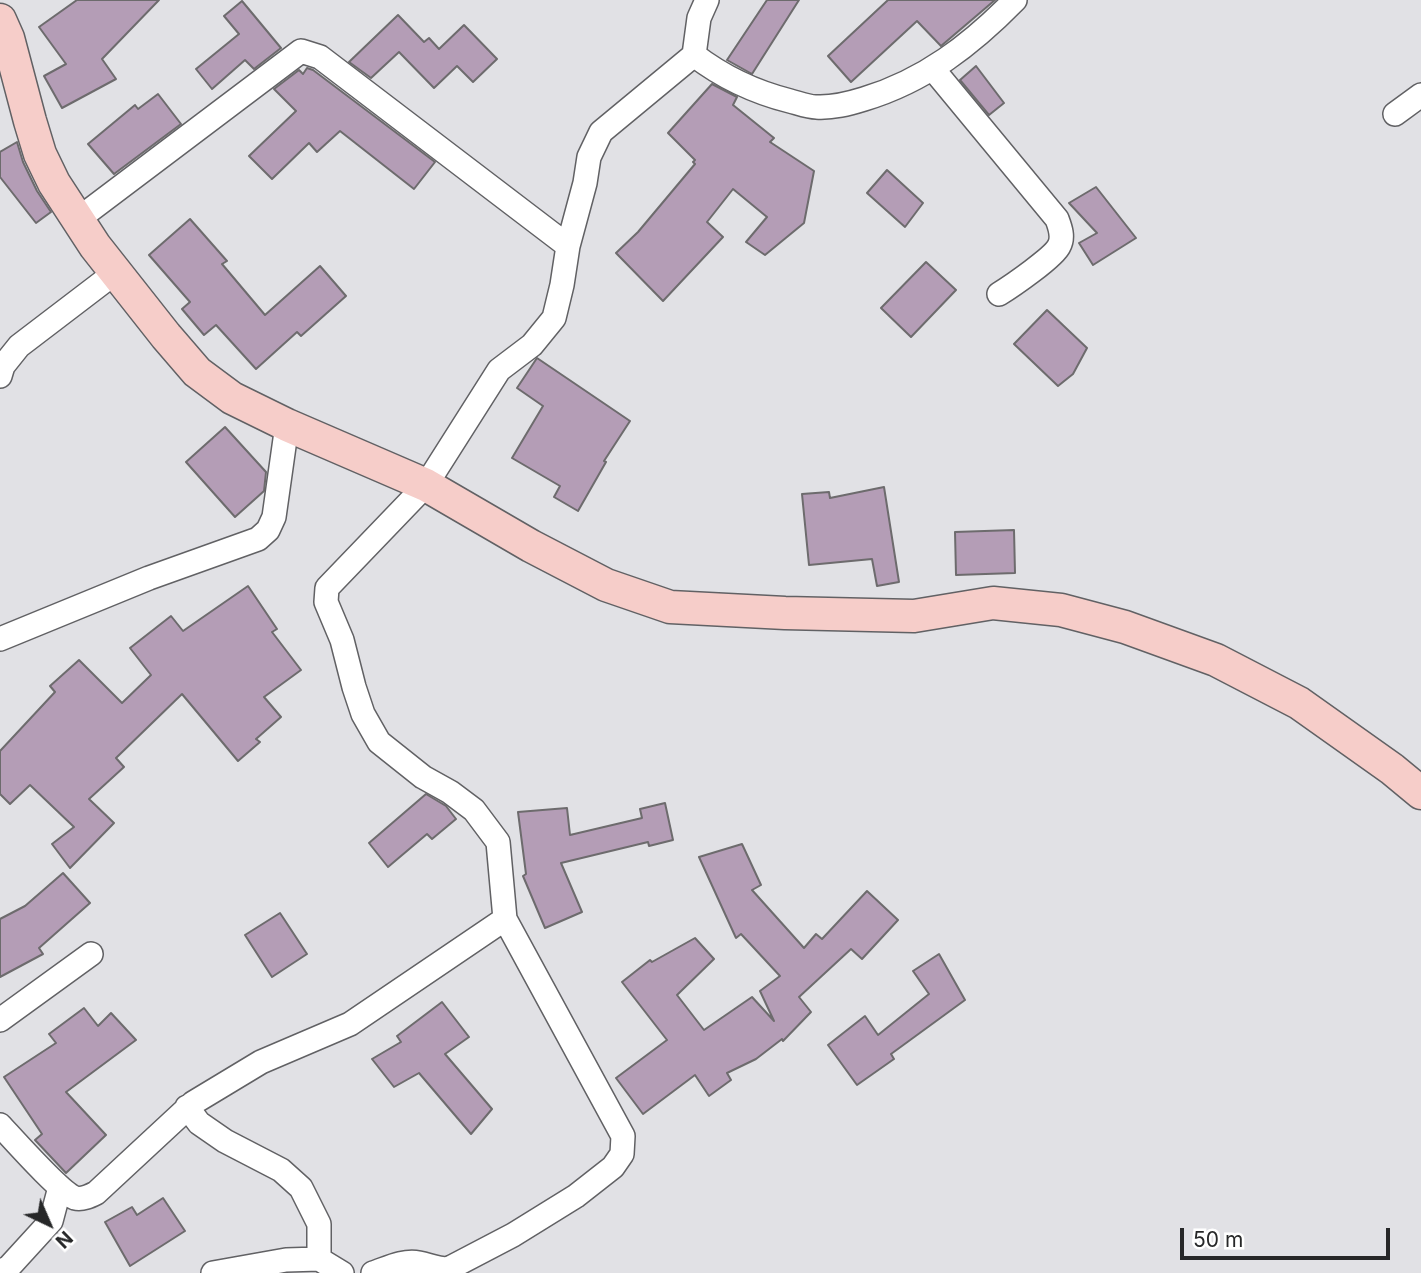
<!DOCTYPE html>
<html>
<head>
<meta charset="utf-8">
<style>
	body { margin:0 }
	#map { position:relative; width:1421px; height:1273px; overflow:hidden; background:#e1e1e5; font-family:Inter,sans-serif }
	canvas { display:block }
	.north { position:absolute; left:14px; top:1189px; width:70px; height:70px; -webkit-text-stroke:5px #fff; paint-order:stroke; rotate:136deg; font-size:19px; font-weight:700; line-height:28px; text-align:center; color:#262728 }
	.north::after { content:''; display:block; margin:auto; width:24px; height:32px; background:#262728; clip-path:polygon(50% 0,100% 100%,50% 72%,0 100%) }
	.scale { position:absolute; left:1180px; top:1228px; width:210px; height:32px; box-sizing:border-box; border:4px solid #262728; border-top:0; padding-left:9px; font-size:21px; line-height:24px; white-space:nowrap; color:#262728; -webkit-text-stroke:5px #fff; paint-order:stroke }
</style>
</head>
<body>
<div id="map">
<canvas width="1421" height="1273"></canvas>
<div class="north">N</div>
<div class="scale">50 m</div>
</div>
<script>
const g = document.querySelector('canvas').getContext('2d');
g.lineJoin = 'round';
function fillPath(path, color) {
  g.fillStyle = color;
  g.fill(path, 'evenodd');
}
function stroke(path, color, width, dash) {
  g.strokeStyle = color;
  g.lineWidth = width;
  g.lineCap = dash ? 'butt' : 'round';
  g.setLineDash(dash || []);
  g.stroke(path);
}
const building = new Path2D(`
	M 77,0 L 159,0 L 102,59 L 116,79 L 62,108 L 44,76 L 66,64 L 39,27 Z
	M 767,0 L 799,0 L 752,74 L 727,60 Z
	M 888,0 L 995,0 L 941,46 L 917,21 L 851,82 L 828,56 Z
	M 242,1 L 281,48 L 254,69 L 245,60 L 212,89 L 196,69 L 239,34 L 224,16 Z
	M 398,15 L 424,42 L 429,38 L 439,49 L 464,25 L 497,59 L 473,82 L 457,66 L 434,88 L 399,52 L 371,78 L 349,62 Z
	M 976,66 L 1004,103 L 989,115 L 960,80 Z
	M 307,68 L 313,70 L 435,162 L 414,189 L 340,131 L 317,152 L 309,143 L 272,179 L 249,156 L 296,111 L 274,89 L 299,70 L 303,74 Z
	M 712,84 L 737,97 L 733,105 L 774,138 L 770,142 L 814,171 L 804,223 L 765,255 L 746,242 L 767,217 L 733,189 L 707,222 L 723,237 L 663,301 L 616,253 L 638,232 L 695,164 L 693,162 L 695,160 L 668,133 Z
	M 158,94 L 181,124 L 114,174 L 88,144 L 135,105 L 138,109 Z
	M 17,142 L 23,162 L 37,191 L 51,212 L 36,223 L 0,177 L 0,152 Z
	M 887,170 L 923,203 L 905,227 L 867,193 Z
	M 1096,187 L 1136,238 L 1093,265 L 1079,243 L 1097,233 L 1069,203 Z
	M 190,219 L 227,261 L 222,264 L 265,315 L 320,266 L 346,296 L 301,336 L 297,332 L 256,369 L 216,325 L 204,335 L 182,309 L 190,302 L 149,255 Z
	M 926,262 L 956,290 L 911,337 L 881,308 Z
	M 1047,310 L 1087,348 L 1073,374 L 1058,386 L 1014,344 Z
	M 537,358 L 630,421 L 604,461 L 606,462 L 578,511 L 554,497 L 560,486 L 512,458 L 543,406 L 517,388 Z
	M 225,427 L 266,472 L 264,491 L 235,517 L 186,462 Z
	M 884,487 L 899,582 L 877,586 L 872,559 L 809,565 L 802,494 L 829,492 L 830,498 Z
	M 1014,530 L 1015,573 L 956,575 L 955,532 Z
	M 248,586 L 277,629 L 272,632 L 301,670 L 264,697 L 281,717 L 256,739 L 260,742 L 238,761 L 182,694 L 116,758 L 124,767 L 89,799 L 114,823 L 70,868 L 52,844 L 74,827 L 30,785 L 10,804 L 0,794 L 0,751 L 55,692 L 50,686 L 79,660 L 122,703 L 151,675 L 130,648 L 171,616 L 183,631 Z
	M 426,794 L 446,806 L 456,819 L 432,839 L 427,834 L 388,867 L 369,843 Z
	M 665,803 L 673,840 L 649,846 L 648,842 L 561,863 L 582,912 L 545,928 L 523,876 L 526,874 L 518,812 L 567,808 L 570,835 L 642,818 L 640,809 Z
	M 742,844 L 761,885 L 752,890 L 804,948 L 816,934 L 822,939 L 867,891 L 898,920 L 862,959 L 851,949 L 799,997 L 811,1012 L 783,1041 L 782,1039 L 756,1059 L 727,1073 L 731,1080 L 709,1096 L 695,1075 L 643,1114 L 616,1078 L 667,1040 L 622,982 L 650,960 L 652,962 L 695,938 L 714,959 L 677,995 L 704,1030 L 752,997 L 774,1021 L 760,991 L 780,976 L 741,934 L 736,938 L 699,857 Z
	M 63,873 L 90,903 L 39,948 L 43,954 L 0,977 L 0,919 L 25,906 Z
	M 280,913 L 307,954 L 272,977 L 245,935 Z
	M 939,954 L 965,1000 L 891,1054 L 894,1059 L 857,1085 L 828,1045 L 865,1016 L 878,1035 L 929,994 L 913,971 Z
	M 442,1002 L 469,1037 L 445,1054 L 492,1109 L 471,1134 L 419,1073 L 394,1087 L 372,1059 L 401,1042 L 397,1036 Z
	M 84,1008 L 98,1026 L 111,1013 L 136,1040 L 66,1092 L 106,1135 L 66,1173 L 35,1140 L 42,1134 L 4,1077 L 56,1043 L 49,1034 Z
	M 163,1198 L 185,1231 L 130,1266 L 105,1222 L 132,1207 L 137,1215 Z`);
fillPath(building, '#b49db6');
stroke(building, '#6d6b6d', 2);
const street = new Path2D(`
	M 694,55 C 724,78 754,92 790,101 C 798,103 808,107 816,107 C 833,108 848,104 864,99 C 924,81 971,45 1015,0
	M 933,69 L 1057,219 C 1060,227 1064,237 1059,246 C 1054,257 1012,286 999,294
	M 1395,114 L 1421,95
	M 77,220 L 301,51 L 320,57 L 568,246
	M 0,376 L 3,366 L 19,346 L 116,272
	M 0,639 L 149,578 L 258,539 L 268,530 L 274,517 L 287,425
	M 0,1020 L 91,954
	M 187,1107 L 199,1123 L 225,1141 L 281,1170 L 301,1188 L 319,1224 L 319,1259
	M 0,1125 C 14,1140 60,1192 75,1198 C 82,1200 90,1196 96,1193 L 193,1103 L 261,1062 L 350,1024 L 505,919
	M 0,1272 L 9,1267 L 51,1221 L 60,1187
	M 213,1273 L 286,1260 L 319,1259 L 342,1273
	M 373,1273 C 388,1268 403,1260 419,1263 C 429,1265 437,1269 448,1269 L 513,1235 L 576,1196 L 613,1167 L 622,1154 L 623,1136 L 505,919 L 498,842 L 474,810 L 450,792 L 423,777 L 379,742 L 363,714 L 354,687 L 342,640 L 326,602 L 327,588 L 426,485 L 499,370 L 532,345 L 554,318 L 562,285 L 568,246 L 585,183 L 589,157 L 601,132 L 694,55 L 699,18 L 707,0`);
const secondary = new Path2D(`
	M 0,20 L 8,38 L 30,121 L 40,154 L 54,183 L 95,246 L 166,336 L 197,372 L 232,398 L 287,425 L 426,485 L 531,546 L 606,585 L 670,607 L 785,613 L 914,616 L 993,603 L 1061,610 L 1125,627 L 1216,660 L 1299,703 L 1392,769 L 1421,793`);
stroke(street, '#616164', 26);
stroke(secondary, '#616164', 35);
stroke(street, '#fff', 23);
stroke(secondary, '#f6cdc9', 32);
</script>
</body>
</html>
